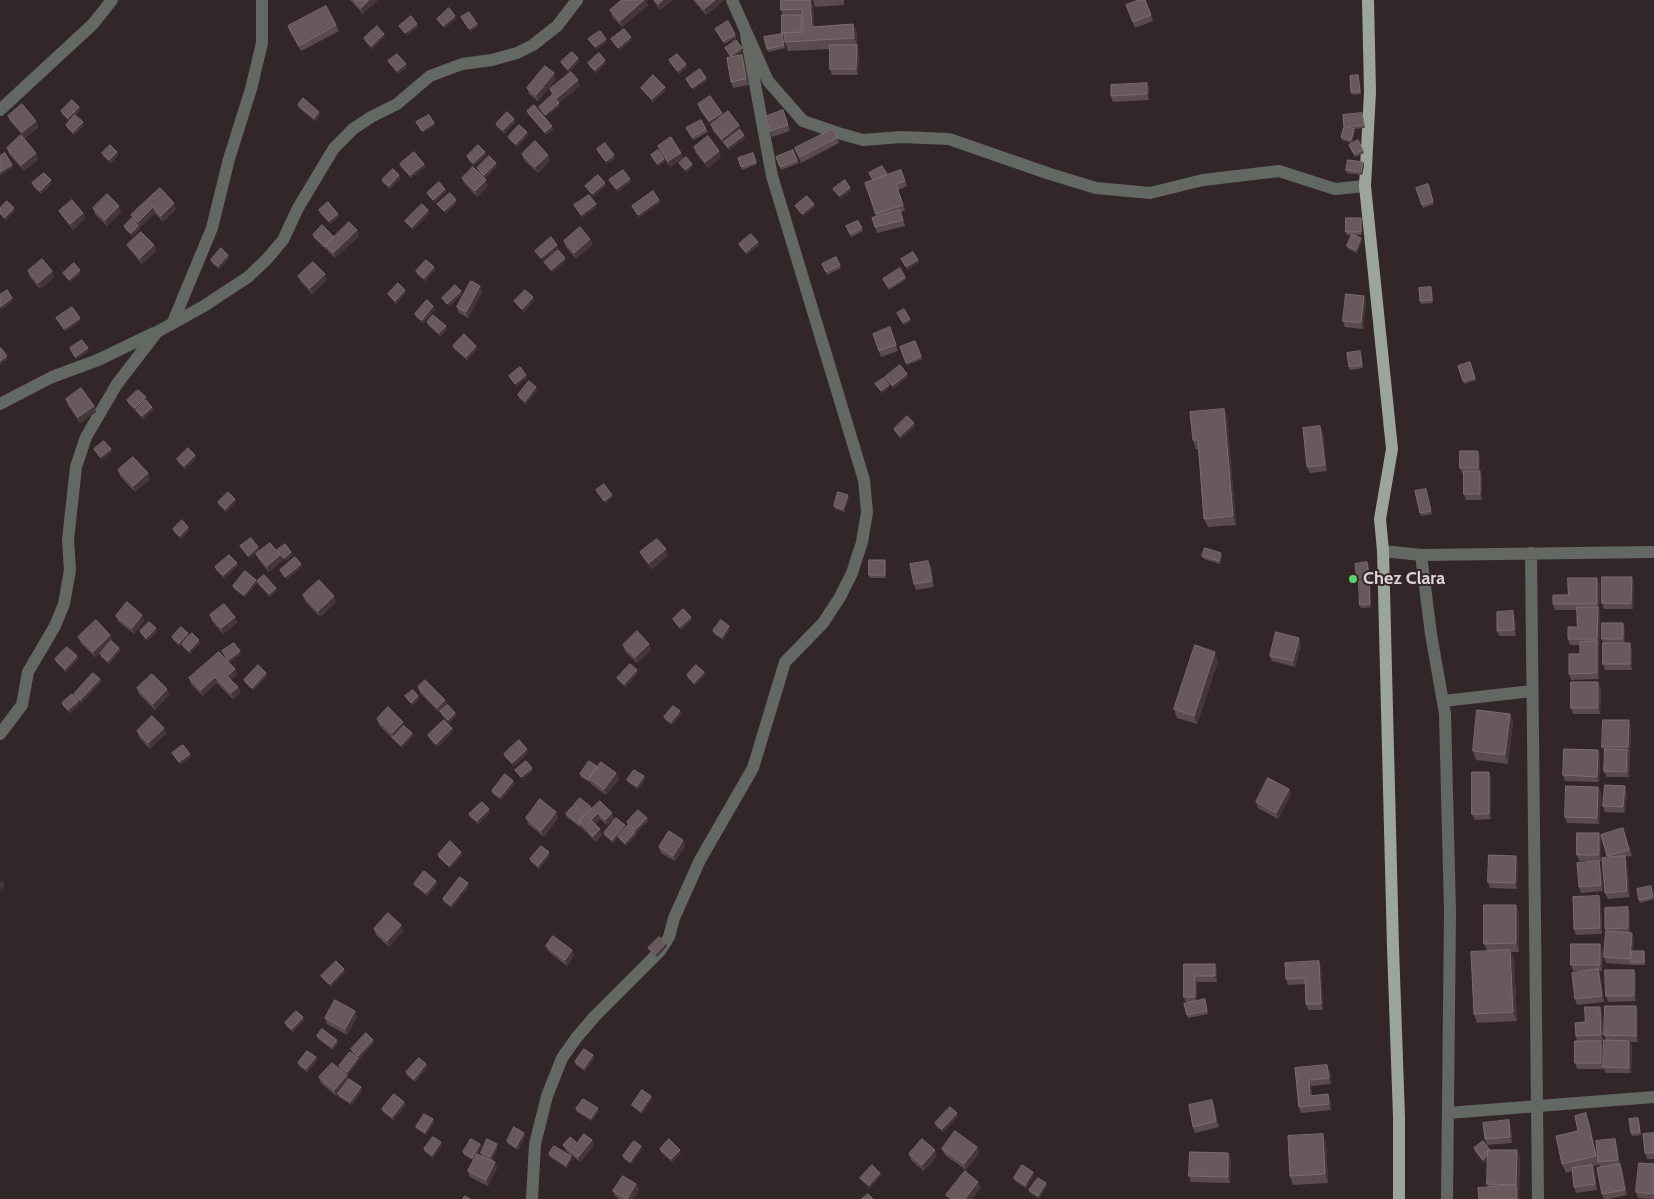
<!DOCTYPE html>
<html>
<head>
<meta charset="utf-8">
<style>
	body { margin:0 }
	canvas { display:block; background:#332629 }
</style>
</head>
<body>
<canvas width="1654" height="1199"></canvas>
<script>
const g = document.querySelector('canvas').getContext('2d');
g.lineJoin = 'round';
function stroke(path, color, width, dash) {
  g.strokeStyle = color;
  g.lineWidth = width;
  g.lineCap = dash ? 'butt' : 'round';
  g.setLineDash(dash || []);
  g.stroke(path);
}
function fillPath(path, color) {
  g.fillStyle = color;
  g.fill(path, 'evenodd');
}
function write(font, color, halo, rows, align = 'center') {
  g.font = font + ' Cabin,sans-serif';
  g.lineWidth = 4;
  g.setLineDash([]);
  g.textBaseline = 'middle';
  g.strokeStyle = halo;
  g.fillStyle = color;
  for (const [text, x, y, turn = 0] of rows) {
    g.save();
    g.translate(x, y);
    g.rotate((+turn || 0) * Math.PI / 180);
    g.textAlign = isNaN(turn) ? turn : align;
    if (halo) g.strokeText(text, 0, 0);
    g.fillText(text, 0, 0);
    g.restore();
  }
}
stroke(new Path2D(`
	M 732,0 L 768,81 L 803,121 L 838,133 L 863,140 L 901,137 L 949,139 L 1050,174 L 1096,188 L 1150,193 L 1203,180 L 1279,171 L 1335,189 L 1365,186
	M 0,110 L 93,24 L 112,0
	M 173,322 L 212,228 L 229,159 L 251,89 L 262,43 L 262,0
	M 0,404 L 52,377 L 98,360 L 154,333
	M 1383,551 L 1421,555 L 1654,552
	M 1531,553 L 1538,1199
	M 1421,555 L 1431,634 L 1445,714 L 1450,911 L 1447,1199
	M 1443,701 L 1532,691
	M 0,734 L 22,705 L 28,672 L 55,626 L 64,604 L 70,570 L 68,540 L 76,467 L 86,437 L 117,384 L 157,332 L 204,306 L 248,277 L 267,259 L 283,240 L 298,208 L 334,148 L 353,129 L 371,117 L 397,104 L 430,76 L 462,64 L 492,60 L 517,53 L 533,45 L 557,26 L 577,0
	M 1448,1113 L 1654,1097
	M 532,1199 L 535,1144 L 547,1096 L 562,1058 L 577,1037 L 595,1016 L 660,951 L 669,937 L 674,918 L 700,860 L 753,768 L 785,662 L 823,623 L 840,597 L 852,573 L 862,542 L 867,512 L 864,480 L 772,176 L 746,35`), '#636863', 12);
stroke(new Path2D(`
	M 1368,0 L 1370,92 L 1365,186 L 1392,449 L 1380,519 L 1383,551 L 1393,947 L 1399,1117 L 1399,1199`), '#9ba59b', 12);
fillPath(new Path2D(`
	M 350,0 L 378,0 L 363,14 Z
	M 622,0 L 646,0 L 648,5 L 622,27 L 612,16 L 610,10 Z
	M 653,0 L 673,0 L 660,10 Z
	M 693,0 L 724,0 L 706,15 Z
	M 787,0 L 811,0 L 813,7 L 814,27 L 853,24 L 857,33 L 857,47 L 859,51 L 858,75 L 832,75 L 830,69 L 830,49 L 788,51 L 785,42 L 785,39 L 782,33 L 783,15 L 781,10 Z
	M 813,0 L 844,0 L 844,5 L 815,7 Z
	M 1145,0 L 1153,21 L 1135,28 L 1126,5 Z
	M 336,25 L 339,31 L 301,51 L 290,32 L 288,26 Z
	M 715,29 L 735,34 L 736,37 L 724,44 Z
	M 384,34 L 385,36 L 372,49 L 365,41 L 364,38 Z
	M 782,34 L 785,48 L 768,52 L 767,49 Z
	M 725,48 L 743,51 L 736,56 L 742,55 L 744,61 L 749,85 L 733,88 L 731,82 L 730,57 Z
	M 669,60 L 687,67 L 679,74 L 670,63 Z
	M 388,61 L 407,67 L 398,74 L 390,64 Z
	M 579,61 L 569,72 L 562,65 L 561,62 Z
	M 588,63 L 606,63 L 596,73 L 589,66 Z
	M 1358,75 L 1359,78 L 1361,94 L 1352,95 L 1351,92 Z
	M 556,79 L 538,101 L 529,94 L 527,88 Z
	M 1147,83 L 1149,89 L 1149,100 L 1113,102 L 1111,96 Z
	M 580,86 L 559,103 L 552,95 L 550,89 Z
	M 641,88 L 666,90 L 653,102 L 642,90 Z
	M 698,104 L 723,116 L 739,125 L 741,131 L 745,138 L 729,150 L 713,131 L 712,127 L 700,110 Z
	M 298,105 L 320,115 L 315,121 L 299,108 Z
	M 79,107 L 80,110 L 72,118 L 84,125 L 74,135 L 67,128 L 66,125 L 69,121 L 62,114 L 61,111 Z
	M 783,110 L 790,131 L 772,137 L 765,117 Z
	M 527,111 L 554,129 L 546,135 L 528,114 Z
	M 1362,113 L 1365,128 L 1354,129 L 1355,132 L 1352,143 L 1342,140 L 1341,137 L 1344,127 Z
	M 8,116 L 36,121 L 38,127 L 25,138 L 10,121 Z
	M 514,119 L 515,122 L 504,133 L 497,127 L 496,124 Z
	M 686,128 L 706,129 L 708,132 L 693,140 Z
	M 528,135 L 517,147 L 509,139 L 508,137 Z
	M 837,138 L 839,143 L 801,163 L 795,148 Z
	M 658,146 L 681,153 L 683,158 L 670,167 L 660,152 Z
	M 694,147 L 721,157 L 708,168 L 696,153 Z
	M 7,148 L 36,153 L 38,159 L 24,171 L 9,154 Z
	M 1350,148 L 1363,150 L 1364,153 L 1355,157 Z
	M 597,149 L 615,158 L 607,164 L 598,152 Z
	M 793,150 L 799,163 L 781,170 L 776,157 Z
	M 485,152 L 486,155 L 474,166 L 468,159 L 467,156 Z
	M 102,153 L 118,155 L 111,163 L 103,156 Z
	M 753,153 L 757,164 L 742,170 L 738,158 Z
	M 522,154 L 550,161 L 538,173 L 524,160 Z
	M 1363,162 L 1364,165 L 1362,175 L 1347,173 L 1346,170 Z
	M 400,164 L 424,164 L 425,167 L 411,178 L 401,167 Z
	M 497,166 L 485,178 L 478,171 L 477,168 Z
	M 882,166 L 887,175 L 901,170 L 907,186 L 898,190 L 905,211 L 901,212 L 905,226 L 877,233 L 875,227 L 876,217 L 865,183 L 873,180 L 869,173 Z
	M 399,175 L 400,178 L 390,189 L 383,183 L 382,180 Z
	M 462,178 L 488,186 L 477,197 L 464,183 Z
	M 32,183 L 52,183 L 41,194 L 33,186 Z
	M 1428,184 L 1434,204 L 1423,208 L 1416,188 Z
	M 160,188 L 176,209 L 163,222 L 155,213 L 140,227 L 134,220 L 131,215 Z
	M 93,208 L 121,212 L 107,226 L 95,214 Z
	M 319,210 L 338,214 L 339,217 L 330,224 L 320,213 Z
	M 428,210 L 429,213 L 413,230 L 406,223 L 405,221 Z
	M 59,211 L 83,213 L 85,219 L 73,230 L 62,216 Z
	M 1361,218 L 1362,221 L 1362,235 L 1353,235 L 1361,238 L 1362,241 L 1357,253 L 1348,249 L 1347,246 L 1351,235 L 1347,235 L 1346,232 Z
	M 858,221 L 863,231 L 851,237 L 846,226 Z
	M 124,226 L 138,226 L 140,229 L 132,236 L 125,229 Z
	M 357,230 L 359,236 L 335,258 L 328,251 L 327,249 L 327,250 L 314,238 L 313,235 L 334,237 Z
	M 564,241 L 593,244 L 576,259 L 566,247 Z
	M 739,244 L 759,245 L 747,255 L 740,247 Z
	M 127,245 L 154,245 L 156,251 L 142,264 L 130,250 Z
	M 228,255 L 229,258 L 219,269 L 212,263 L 211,260 Z
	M 836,257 L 841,268 L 827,275 L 822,264 Z
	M 435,270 L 425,281 L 417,274 L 416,271 Z
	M 28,271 L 52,271 L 54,277 L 40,289 L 30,277 Z
	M 325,274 L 327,280 L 312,294 L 301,282 L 298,276 Z
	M 905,277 L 906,279 L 889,290 L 883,279 Z
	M 480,286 L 482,292 L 468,318 L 459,313 L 457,307 Z
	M 1432,290 L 1433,303 L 1421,304 L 1420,301 Z
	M 406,293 L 396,304 L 390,297 L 388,294 Z
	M 1364,296 L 1366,301 L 1363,329 L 1345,327 L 1343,321 Z
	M 533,297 L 534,300 L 524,312 L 516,304 L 514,301 Z
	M 435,309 L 423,323 L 416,317 L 415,314 Z
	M 427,322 L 446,326 L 447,329 L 440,336 L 428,325 Z
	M 890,327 L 898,351 L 881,357 L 873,334 Z
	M 915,341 L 922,359 L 907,365 L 900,347 Z
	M 453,346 L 477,349 L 467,360 L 454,349 Z
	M 1360,351 L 1363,368 L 1350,370 L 1349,367 Z
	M 1470,362 L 1476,380 L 1464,384 L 1458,366 Z
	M 536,387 L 537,390 L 526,404 L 519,398 L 518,395 Z
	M 66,399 L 94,406 L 96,412 L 80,423 L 68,405 Z
	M 127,400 L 147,400 L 152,407 L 153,410 L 143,419 L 128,403 Z
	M 1224,409 L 1227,417 L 1236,525 L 1208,527 L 1204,519 L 1198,449 L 1196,449 L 1193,440 Z
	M 915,426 L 901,439 L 895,432 L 894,429 Z
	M 1323,432 L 1327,471 L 1310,473 L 1307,467 Z
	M 195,455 L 196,458 L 185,469 L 178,462 L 177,459 Z
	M 1480,457 L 1480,472 L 1482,476 L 1482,500 L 1466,500 L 1464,494 L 1464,473 L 1462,473 L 1460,468 Z
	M 118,470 L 148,473 L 150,479 L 135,492 L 120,476 Z
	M 1426,489 L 1432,514 L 1421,516 L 1420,513 Z
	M 849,498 L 844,512 L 835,509 L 834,506 Z
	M 235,499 L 236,502 L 226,512 L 219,505 L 218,502 Z
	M 188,527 L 189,530 L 181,539 L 174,532 L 173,529 Z
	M 278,552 L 291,552 L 293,555 L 285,561 L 281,556 L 282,561 L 269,572 L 259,560 L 256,554 Z
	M 640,552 L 668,555 L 652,569 L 643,558 Z
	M 1202,556 L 1222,556 L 1220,564 L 1204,559 Z
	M 885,560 L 886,563 L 886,578 L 870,578 L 869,575 Z
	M 1368,565 L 1370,579 L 1358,581 L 1357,578 Z
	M 238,566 L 224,578 L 216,570 L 215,567 Z
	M 931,566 L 934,587 L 916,590 L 914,584 Z
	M 257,581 L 277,591 L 270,597 L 258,584 Z
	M 257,583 L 245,597 L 234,589 L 233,586 Z
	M 1634,583 L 1633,609 L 1604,609 L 1602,603 Z
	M 1370,584 L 1371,607 L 1361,608 L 1360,605 Z
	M 1600,584 L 1599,610 L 1600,613 L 1599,645 L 1599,679 L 1571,680 L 1569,674 L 1580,654 L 1580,645 L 1570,645 L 1568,639 L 1577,627 L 1577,610 L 1555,610 L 1553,604 L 1568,595 Z
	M 303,595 L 336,602 L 320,617 L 305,601 Z
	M 142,615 L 144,621 L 134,634 L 118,621 L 116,616 Z
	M 210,615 L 235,617 L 237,623 L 223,634 L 212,621 Z
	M 691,617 L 692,620 L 681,630 L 674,622 L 673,619 Z
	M 1515,617 L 1516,636 L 1499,636 L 1497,631 Z
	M 1623,623 L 1625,629 L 1625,643 L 1632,649 L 1632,670 L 1605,670 L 1603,664 L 1603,643 L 1602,639 Z
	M 730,629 L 723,640 L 714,634 L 713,631 Z
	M 140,631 L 157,631 L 147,641 L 141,634 Z
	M 188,633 L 189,636 L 200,643 L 190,654 L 183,647 L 182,644 L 180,646 L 173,640 L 172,637 Z
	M 110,635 L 112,641 L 119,648 L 120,651 L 109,664 L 101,657 L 100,654 L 106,646 L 95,657 L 81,643 L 78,637 Z
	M 1301,644 L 1295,667 L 1272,661 L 1270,656 Z
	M 623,645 L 651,650 L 637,663 L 625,651 Z
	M 222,651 L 241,654 L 229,663 L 235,669 L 237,675 L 231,680 L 238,687 L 240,693 L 233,699 L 217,683 L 203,696 L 191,684 L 189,678 L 229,662 Z
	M 55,659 L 78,659 L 66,672 L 56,662 Z
	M 1218,661 L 1197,724 L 1177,718 L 1174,709 Z
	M 637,670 L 638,673 L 625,687 L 619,681 L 617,678 Z
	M 704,672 L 705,675 L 695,685 L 688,678 L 687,675 Z
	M 267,676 L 253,690 L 245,683 L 244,680 Z
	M 100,679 L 101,682 L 81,703 L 75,697 L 78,701 L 79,704 L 70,713 L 63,706 L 62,703 L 75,697 L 74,694 Z
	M 418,687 L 445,700 L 447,705 L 455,713 L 456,716 L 449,723 L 440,713 L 420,693 Z
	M 137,688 L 167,689 L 169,695 L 155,710 L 139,694 Z
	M 1601,688 L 1600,714 L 1573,714 L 1571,708 Z
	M 680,711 L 681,714 L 672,725 L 665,720 L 664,717 Z
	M 1510,714 L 1513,723 L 1508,764 L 1476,760 L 1473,751 Z
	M 377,719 L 405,727 L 413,736 L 402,748 L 379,725 Z
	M 1629,720 L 1631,726 L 1630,753 L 1629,753 L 1630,755 L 1629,777 L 1607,777 L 1604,771 L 1605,752 L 1602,747 Z
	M 164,728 L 166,734 L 150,749 L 139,737 L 137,731 Z
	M 452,728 L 453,731 L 437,747 L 429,738 L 428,735 Z
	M 528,752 L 514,766 L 505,757 L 504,754 Z
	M 1600,756 L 1599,782 L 1565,781 L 1563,775 Z
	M 598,767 L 619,779 L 606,795 L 591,784 L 591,783 L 581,777 L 580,774 Z
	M 1489,772 L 1491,778 L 1491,819 L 1475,820 L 1472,814 Z
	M 644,776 L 645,779 L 638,789 L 629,783 L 627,780 Z
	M 513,781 L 514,784 L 501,800 L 493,794 L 492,791 Z
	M 1598,787 L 1601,793 L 1599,824 L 1567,823 L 1565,817 Z
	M 1289,789 L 1291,794 L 1278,819 L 1258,808 L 1256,802 Z
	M 1627,792 L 1625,813 L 1605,812 L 1603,806 Z
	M 574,805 L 592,808 L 614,819 L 607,825 L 600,819 L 595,824 L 600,829 L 602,835 L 596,842 L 581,827 L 580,827 L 567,817 L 566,814 L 575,807 Z
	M 490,812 L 478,824 L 470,817 L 469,814 Z
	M 526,818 L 558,818 L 544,837 L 528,824 Z
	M 647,818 L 648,821 L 636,833 L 635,832 L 636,835 L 626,846 L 619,839 L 618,837 L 613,843 L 605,836 L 604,833 L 626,827 L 628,825 L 627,822 Z
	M 1625,834 L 1632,856 L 1625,857 L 1627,862 L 1630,897 L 1608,899 L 1605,893 L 1608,857 L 1601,835 Z
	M 1601,838 L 1601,861 L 1579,861 L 1577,855 Z
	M 685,846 L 675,861 L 661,853 L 659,847 Z
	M 438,855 L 462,855 L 450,868 L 439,858 Z
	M 550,855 L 539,869 L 531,862 L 530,859 Z
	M 1516,856 L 1518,862 L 1517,889 L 1490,888 L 1488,882 Z
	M 1599,861 L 1601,867 L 1603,891 L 1581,893 L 1579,887 Z
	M 468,883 L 469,886 L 452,908 L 444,902 L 443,899 Z
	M 414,884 L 437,884 L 427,896 L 415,886 Z
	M 1652,889 L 1654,899 L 1640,903 L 1639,900 Z
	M 1601,902 L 1602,934 L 1576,935 L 1574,929 Z
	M 1630,913 L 1630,933 L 1632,933 L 1634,939 L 1633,951 L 1644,951 L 1645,954 L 1645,965 L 1632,965 L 1606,963 L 1604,957 L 1606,931 L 1605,929 Z
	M 1519,914 L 1519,952 L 1511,952 L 1514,959 L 1517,1021 L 1477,1023 L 1474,1014 L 1487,951 L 1484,944 Z
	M 401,925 L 403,931 L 389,947 L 376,935 L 374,929 Z
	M 1600,944 L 1603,950 L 1602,971 L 1599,971 L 1600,975 L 1604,1002 L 1577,1005 L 1575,999 L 1585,971 L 1573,971 L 1571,965 Z
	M 546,946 L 574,956 L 567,966 L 548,951 Z
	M 667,946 L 657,957 L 650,951 L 648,948 Z
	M 1184,964 L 1215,964 L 1217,970 L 1217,982 L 1197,982 L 1197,1001 L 1205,999 L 1208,1014 L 1188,1018 L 1187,1015 L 1186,1003 L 1184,997 Z
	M 1321,967 L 1323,1010 L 1308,1010 L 1306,1004 L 1306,984 L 1288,985 L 1286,979 Z
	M 1634,970 L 1636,976 L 1636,1001 L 1608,1002 L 1606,996 Z
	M 345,972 L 331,987 L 323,979 L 321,976 Z
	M 1636,1006 L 1638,1012 L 1638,1042 L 1630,1042 L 1632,1046 L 1631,1073 L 1606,1073 L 1603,1067 L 1606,1040 L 1604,1035 Z
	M 1600,1007 L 1602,1013 L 1603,1041 L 1602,1041 L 1603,1069 L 1577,1069 L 1575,1063 L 1577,1041 L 1576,1036 L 1585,1022 Z
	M 355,1011 L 357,1017 L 347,1035 L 327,1024 L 325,1018 Z
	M 303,1017 L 304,1020 L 293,1032 L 286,1026 L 285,1023 Z
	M 317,1036 L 338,1043 L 333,1050 L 318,1039 Z
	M 374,1043 L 359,1059 L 358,1058 L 359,1060 L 348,1075 L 340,1069 L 339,1066 L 357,1057 L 352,1052 L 351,1049 Z
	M 594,1058 L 585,1071 L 576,1065 L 575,1062 Z
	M 317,1060 L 307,1072 L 299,1066 L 298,1063 Z
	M 426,1064 L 427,1067 L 415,1082 L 407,1075 L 406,1072 Z
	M 1295,1068 L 1330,1071 L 1331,1084 L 1311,1086 L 1312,1095 L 1330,1100 L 1331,1110 L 1301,1113 L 1299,1107 Z
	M 347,1075 L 348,1080 L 362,1090 L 352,1105 L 339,1097 L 338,1094 L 340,1091 L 336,1096 L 321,1083 L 319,1077 Z
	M 651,1096 L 652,1099 L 642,1114 L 633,1107 L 632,1105 Z
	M 1212,1100 L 1214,1106 L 1219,1127 L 1195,1133 L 1193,1127 Z
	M 406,1105 L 393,1120 L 383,1112 L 382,1109 Z
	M 598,1108 L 599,1111 L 592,1121 L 577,1112 L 576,1109 Z
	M 958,1116 L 943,1132 L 936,1126 L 935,1123 Z
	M 433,1119 L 434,1122 L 426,1135 L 417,1129 L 416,1127 Z
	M 1639,1121 L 1641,1135 L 1632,1136 L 1631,1133 Z
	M 1589,1122 L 1598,1161 L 1615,1139 L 1617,1145 L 1620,1164 L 1622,1169 L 1627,1195 L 1609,1199 L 1604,1199 L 1602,1194 L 1600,1168 L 1599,1163 L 1599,1165 L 1593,1166 L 1595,1171 L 1597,1190 L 1576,1193 L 1574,1187 L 1572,1171 L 1566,1173 L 1562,1164 L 1578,1131 Z
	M 1511,1126 L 1512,1143 L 1487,1145 L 1485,1139 Z
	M 524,1133 L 525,1136 L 518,1150 L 508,1144 L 507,1141 Z
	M 1654,1133 L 1654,1159 L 1647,1159 L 1645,1153 Z
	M 592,1140 L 594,1146 L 580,1162 L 566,1151 L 563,1145 L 577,1143 Z
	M 1326,1143 L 1328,1183 L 1293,1185 L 1290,1176 Z
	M 480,1144 L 481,1147 L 477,1154 L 495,1162 L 497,1168 L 488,1186 L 470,1177 L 468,1171 L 475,1157 L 473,1160 L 464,1155 L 463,1152 Z
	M 442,1145 L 433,1158 L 425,1152 L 424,1149 Z
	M 641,1146 L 642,1149 L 631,1164 L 624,1159 L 623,1156 Z
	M 498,1147 L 492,1160 L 482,1156 L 481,1153 Z
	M 977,1147 L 979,1153 L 966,1170 L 945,1155 L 942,1149 Z
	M 1474,1148 L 1490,1150 L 1517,1150 L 1520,1156 L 1519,1190 L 1518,1190 L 1519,1199 L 1479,1199 L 1488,1187 L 1487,1184 L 1488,1158 L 1484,1163 L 1475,1151 Z
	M 660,1149 L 680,1150 L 681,1153 L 672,1162 L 661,1152 Z
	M 549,1154 L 572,1159 L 567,1168 L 550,1157 Z
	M 909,1154 L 937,1156 L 924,1171 L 911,1160 Z
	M 1231,1159 L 1230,1183 L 1191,1182 L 1189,1176 Z
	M 1654,1164 L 1654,1199 L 1638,1198 L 1636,1192 Z
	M 1033,1172 L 1034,1175 L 1026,1188 L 1015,1181 L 1014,1178 Z
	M 880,1173 L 881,1175 L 870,1188 L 862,1181 L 860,1178 Z
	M 1046,1183 L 1047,1186 L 1039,1198 L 1030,1193 L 1029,1190 Z
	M 636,1184 L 639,1190 L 633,1199 L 619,1199 L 615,1196 L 613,1191 Z`), '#5a4b4e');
fillPath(new Path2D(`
	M 369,0 L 378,0 L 363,14 L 361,8 Z
	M 644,0 L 646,0 L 648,5 L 622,27 L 620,21 Z
	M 663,0 L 673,0 L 660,10 L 658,4 Z
	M 715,0 L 724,0 L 706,15 L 704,9 Z
	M 810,0 L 813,7 L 815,35 L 812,27 Z
	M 455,16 L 456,19 L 444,29 L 443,26 Z
	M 417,24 L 418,27 L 406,36 L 405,33 Z
	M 477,24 L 478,27 L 470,32 L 469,29 Z
	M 853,24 L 857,33 L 858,47 L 854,38 Z
	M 384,34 L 385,36 L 372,49 L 371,46 Z
	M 631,37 L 632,40 L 619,51 L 618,48 Z
	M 606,39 L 607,42 L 596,50 L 595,47 Z
	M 857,45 L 859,51 L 858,75 L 856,69 Z
	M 742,48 L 743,51 L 732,59 L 731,56 Z
	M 742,55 L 744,61 L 749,85 L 746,79 Z
	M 578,58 L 579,61 L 569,72 L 568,69 Z
	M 605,60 L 606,63 L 596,73 L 595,70 Z
	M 406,64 L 407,67 L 398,74 L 397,71 Z
	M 686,64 L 687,67 L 679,74 L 678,71 Z
	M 554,73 L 556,79 L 538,101 L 536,95 Z
	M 706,78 L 707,81 L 693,90 L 692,88 Z
	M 578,80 L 580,86 L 559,103 L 557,98 Z
	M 1147,83 L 1149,89 L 1149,100 L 1147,94 Z
	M 665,87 L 666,90 L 653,102 L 652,99 Z
	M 559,103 L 560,106 L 546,117 L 545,115 Z
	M 79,107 L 80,110 L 69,121 L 68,118 Z
	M 319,112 L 320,115 L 315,121 L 314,118 Z
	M 722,113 L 724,119 L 711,125 L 712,127 L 709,121 Z
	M 514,119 L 515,122 L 504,133 L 503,130 Z
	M 36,121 L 38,127 L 25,138 L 22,132 Z
	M 83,122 L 84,125 L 74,135 L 73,132 Z
	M 434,123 L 435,126 L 423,133 L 422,131 Z
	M 739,125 L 741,131 L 725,144 L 724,142 L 725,144 L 722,139 Z
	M 552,126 L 554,129 L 546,135 L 545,132 Z
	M 1354,129 L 1355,132 L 1352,143 L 1351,140 Z
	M 527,132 L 528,135 L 517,147 L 516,144 Z
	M 744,135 L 745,138 L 729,150 L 728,147 Z
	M 719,151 L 721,157 L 708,168 L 705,162 Z
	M 117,152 L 118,155 L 111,163 L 109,160 Z
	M 485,152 L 486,155 L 474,166 L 473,163 Z
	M 36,153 L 38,159 L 24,171 L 21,165 Z
	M 681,153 L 683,158 L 670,167 L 668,161 Z
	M 548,155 L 550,161 L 538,173 L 535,167 Z
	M 614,155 L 615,158 L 607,164 L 606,161 Z
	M 664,159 L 665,162 L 658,167 L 657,164 Z
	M 1363,162 L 1364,165 L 1362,175 L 1361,172 Z
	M 496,163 L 497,166 L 485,178 L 484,175 Z
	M 424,164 L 425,167 L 411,178 L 410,175 Z
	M 692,164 L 693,167 L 686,173 L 685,170 Z
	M 12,165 L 13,168 L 0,176 L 0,172 Z
	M 399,175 L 400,178 L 390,189 L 389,186 Z
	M 630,179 L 631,182 L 617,192 L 616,189 Z
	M 51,180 L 52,183 L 41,194 L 40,191 Z
	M 486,180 L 488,186 L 477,197 L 475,191 Z
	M 605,183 L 606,186 L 593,197 L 592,194 Z
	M 850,188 L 851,191 L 840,199 L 839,196 Z
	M 445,189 L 446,192 L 434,203 L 433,200 Z
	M 456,200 L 457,203 L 445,214 L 444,211 Z
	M 659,200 L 660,203 L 639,218 L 638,215 Z
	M 174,203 L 176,209 L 163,222 L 161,216 Z
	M 596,204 L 597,207 L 582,218 L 581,215 Z
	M 814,204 L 815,207 L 803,217 L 802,214 Z
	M 119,206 L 121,212 L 107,226 L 105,220 Z
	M 153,207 L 155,213 L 140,227 L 138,222 Z
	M 14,208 L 15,211 L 5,221 L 4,218 Z
	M 428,210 L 429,213 L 413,230 L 412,227 Z
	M 83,213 L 85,219 L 73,230 L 70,224 Z
	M 338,214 L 339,217 L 330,224 L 329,221 Z
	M 1361,218 L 1362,221 L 1362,235 L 1361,232 Z
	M 138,226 L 140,229 L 132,236 L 131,233 Z
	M 357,230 L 359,236 L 335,258 L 333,253 Z
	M 1361,238 L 1362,241 L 1357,253 L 1356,250 Z
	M 590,239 L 593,244 L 576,259 L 574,253 Z
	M 758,242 L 759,245 L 747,255 L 746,252 Z
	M 154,245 L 156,251 L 142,264 L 140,258 Z
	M 557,245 L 558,248 L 542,261 L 541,258 Z
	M 228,255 L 229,258 L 219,269 L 218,266 Z
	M 565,258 L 566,261 L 552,273 L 551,270 Z
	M 918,260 L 919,263 L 907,270 L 906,267 Z
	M 434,267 L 435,270 L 425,281 L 424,278 Z
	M 80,270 L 81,273 L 70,283 L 69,280 Z
	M 52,271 L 54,277 L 40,289 L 38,283 Z
	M 325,274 L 327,280 L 312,294 L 310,288 Z
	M 480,286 L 482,292 L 468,318 L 466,312 Z
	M 405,290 L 406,293 L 396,304 L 395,301 Z
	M 461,291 L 462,294 L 449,307 L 447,304 Z
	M 1364,296 L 1366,301 L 1363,329 L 1361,323 Z
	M 533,297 L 534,300 L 524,312 L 522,309 Z
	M 12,298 L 13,301 L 1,310 L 0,307 Z
	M 433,306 L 435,309 L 423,323 L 422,320 Z
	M 80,318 L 81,321 L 65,332 L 64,329 Z
	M 910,319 L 911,322 L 904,326 L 903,323 Z
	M 446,326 L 447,329 L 440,336 L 439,333 Z
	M 476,346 L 477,349 L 467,360 L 466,357 Z
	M 88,348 L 89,351 L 76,360 L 75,357 Z
	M 7,356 L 8,359 L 0,365 L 0,361 Z
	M 907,374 L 908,377 L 893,389 L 892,386 Z
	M 526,375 L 527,378 L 516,387 L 515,384 Z
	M 889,385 L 890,387 L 882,394 L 881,391 Z
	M 536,387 L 537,390 L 526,404 L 525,401 Z
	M 146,397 L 147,400 L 136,411 L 135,408 Z
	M 94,406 L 96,412 L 80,423 L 78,417 Z
	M 152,407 L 153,410 L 143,419 L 142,416 Z
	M 1224,409 L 1227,417 L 1236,525 L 1233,516 Z
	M 914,423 L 915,426 L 901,439 L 900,436 Z
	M 1320,426 L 1323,432 L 1327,471 L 1325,465 Z
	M 111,449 L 112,452 L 101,460 L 100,457 Z
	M 1478,451 L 1480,457 L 1480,472 L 1482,476 L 1482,500 L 1480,494 L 1480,472 L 1478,468 Z
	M 195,455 L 196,458 L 185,469 L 184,466 Z
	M 148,473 L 150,479 L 135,492 L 133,486 Z
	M 612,495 L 613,497 L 605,504 L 604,501 Z
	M 848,495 L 849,498 L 844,512 L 843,509 Z
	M 235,499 L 236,502 L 226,512 L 225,509 Z
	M 188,527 L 189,530 L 181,539 L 180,536 Z
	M 258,547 L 260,550 L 249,559 L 248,556 Z
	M 666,549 L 668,555 L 652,569 L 649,563 Z
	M 291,552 L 293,555 L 285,561 L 284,558 Z
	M 1221,553 L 1222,556 L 1220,564 L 1219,561 Z
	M 280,555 L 282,561 L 269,572 L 267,566 Z
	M 885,560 L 886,563 L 886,578 L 885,575 Z
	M 928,561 L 931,566 L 934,587 L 932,581 Z
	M 237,563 L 238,566 L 224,578 L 223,575 Z
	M 301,564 L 302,567 L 286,580 L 285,577 Z
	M 1632,577 L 1634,583 L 1633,609 L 1631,604 Z
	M 1597,578 L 1600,584 L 1599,610 L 1597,604 Z
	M 256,580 L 257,583 L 245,597 L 244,595 Z
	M 1369,581 L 1370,584 L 1371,607 L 1370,604 Z
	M 276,588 L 277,591 L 270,597 L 269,594 Z
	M 334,596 L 336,602 L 320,617 L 318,611 Z
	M 1598,607 L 1600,613 L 1599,645 L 1597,639 Z
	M 1513,611 L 1515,617 L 1516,636 L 1514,630 Z
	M 142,615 L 144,621 L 134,634 L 132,628 Z
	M 235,617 L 237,623 L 223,634 L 221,628 Z
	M 691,617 L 692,620 L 681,630 L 680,627 Z
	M 1623,623 L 1625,629 L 1625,645 L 1623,639 Z
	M 729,626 L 730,629 L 723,640 L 722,637 Z
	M 156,628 L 157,631 L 147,641 L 146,638 Z
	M 188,633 L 189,636 L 180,646 L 179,643 Z
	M 110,635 L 112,641 L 95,657 L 93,652 Z
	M 1299,638 L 1301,644 L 1295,667 L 1293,661 Z
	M 199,640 L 200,643 L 190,654 L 189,651 Z
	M 1597,641 L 1599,647 L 1599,679 L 1597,673 Z
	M 1630,643 L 1632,649 L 1632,670 L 1630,664 Z
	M 649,644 L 651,650 L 637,663 L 635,657 Z
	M 119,648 L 120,651 L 109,664 L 108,661 Z
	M 240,651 L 241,654 L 229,663 L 228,660 Z
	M 1215,652 L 1218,661 L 1197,724 L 1194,716 Z
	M 77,656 L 78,659 L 66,672 L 65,669 Z
	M 235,669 L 237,675 L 229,682 L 227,676 Z
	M 637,670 L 638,673 L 625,687 L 624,684 Z
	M 704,672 L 705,675 L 695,685 L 694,683 Z
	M 266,673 L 267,676 L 253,690 L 252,688 Z
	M 215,677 L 217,683 L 203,696 L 201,690 Z
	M 100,679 L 101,682 L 81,703 L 80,700 Z
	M 1598,682 L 1601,688 L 1600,714 L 1598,708 Z
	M 238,687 L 240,693 L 233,699 L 231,693 Z
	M 167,689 L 169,695 L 155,710 L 153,704 Z
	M 418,696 L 420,699 L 412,706 L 411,703 Z
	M 445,700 L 447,706 L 440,713 L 437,708 Z
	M 78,701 L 79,704 L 70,713 L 68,710 Z
	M 680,711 L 681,714 L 672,725 L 671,722 Z
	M 455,713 L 456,716 L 449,723 L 448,720 Z
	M 1510,714 L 1513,723 L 1508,764 L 1505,755 Z
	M 1629,720 L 1631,726 L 1630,753 L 1628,747 Z
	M 403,722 L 405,727 L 394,739 L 392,733 Z
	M 164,728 L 166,734 L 150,749 L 148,743 Z
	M 452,728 L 453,731 L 437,747 L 436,744 Z
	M 412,733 L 413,736 L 402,748 L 401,745 Z
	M 527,749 L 528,752 L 514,766 L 512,763 Z
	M 1598,750 L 1600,756 L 1599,782 L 1597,777 Z
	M 1627,750 L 1630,755 L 1629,777 L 1627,772 Z
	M 190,754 L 191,757 L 180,765 L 179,762 Z
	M 532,768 L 533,771 L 522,780 L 521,777 Z
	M 1489,772 L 1491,778 L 1491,819 L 1489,814 Z
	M 616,773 L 619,779 L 606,795 L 604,789 Z
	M 644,776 L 645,779 L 638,789 L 637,786 Z
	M 513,781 L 514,784 L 501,800 L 500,797 Z
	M 1625,786 L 1627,792 L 1625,813 L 1623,807 Z
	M 1598,787 L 1601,793 L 1599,824 L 1597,818 Z
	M 1289,789 L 1291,794 L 1278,819 L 1276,813 Z
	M 489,809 L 490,812 L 478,824 L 477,821 Z
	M 556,812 L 558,818 L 544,837 L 541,831 Z
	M 598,813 L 600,819 L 593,826 L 591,820 Z
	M 612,813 L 614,819 L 607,825 L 605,820 Z
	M 647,818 L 648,821 L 636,833 L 635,830 Z
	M 625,825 L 626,828 L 613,843 L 612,840 Z
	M 600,829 L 602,835 L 596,842 L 593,836 Z
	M 635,832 L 636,835 L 626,846 L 625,843 Z
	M 1599,833 L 1601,838 L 1601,861 L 1599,855 Z
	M 683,840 L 685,846 L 675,861 L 673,856 Z
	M 461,852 L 462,855 L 450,868 L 449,866 Z
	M 549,852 L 550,855 L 539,869 L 538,866 Z
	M 1516,856 L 1518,862 L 1517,889 L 1515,883 Z
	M 1625,856 L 1627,862 L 1630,897 L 1627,891 Z
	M 1599,861 L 1601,867 L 1603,891 L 1601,885 Z
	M 3,880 L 5,886 L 0,890 L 0,882 Z
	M 436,881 L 437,884 L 427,896 L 426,893 Z
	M 468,883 L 469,886 L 452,908 L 451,905 Z
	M 1599,896 L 1601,902 L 1602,934 L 1600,928 Z
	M 1516,905 L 1519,914 L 1519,952 L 1516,943 Z
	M 1628,907 L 1630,913 L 1630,934 L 1628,928 Z
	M 401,925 L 403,931 L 389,947 L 387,941 Z
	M 1632,933 L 1634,939 L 1632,962 L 1631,962 L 1630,959 Z
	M 666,943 L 667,946 L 657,957 L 656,954 Z
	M 1600,944 L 1603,950 L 1602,971 L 1600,965 Z
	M 572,950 L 574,956 L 567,966 L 565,960 Z
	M 1510,950 L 1514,959 L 1517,1021 L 1513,1012 Z
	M 1319,961 L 1321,967 L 1323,1010 L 1321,1004 Z
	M 1215,964 L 1217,970 L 1217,982 L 1215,976 Z
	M 344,969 L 345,972 L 331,987 L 330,984 Z
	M 1598,969 L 1600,975 L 1604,1002 L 1602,996 Z
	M 1634,970 L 1636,976 L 1636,1001 L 1634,996 Z
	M 1195,976 L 1197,982 L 1197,1003 L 1195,997 Z
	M 1636,1006 L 1638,1012 L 1638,1042 L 1636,1036 Z
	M 1600,1007 L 1602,1013 L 1603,1041 L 1601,1035 Z
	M 355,1011 L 357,1017 L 347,1035 L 345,1029 Z
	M 303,1017 L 304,1020 L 293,1032 L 292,1029 Z
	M 337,1040 L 338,1043 L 333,1050 L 332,1047 Z
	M 373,1040 L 374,1043 L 359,1059 L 358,1056 Z
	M 1601,1041 L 1604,1047 L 1603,1069 L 1601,1063 Z
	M 1629,1041 L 1632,1046 L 1631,1073 L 1629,1068 Z
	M 593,1055 L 594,1058 L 585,1071 L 584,1068 Z
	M 316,1057 L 317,1060 L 307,1072 L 306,1069 Z
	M 358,1058 L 359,1060 L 348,1075 L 347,1072 Z
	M 426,1064 L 427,1067 L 415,1082 L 414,1079 Z
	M 1327,1065 L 1330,1071 L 1331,1084 L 1329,1078 Z
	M 347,1075 L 349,1081 L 336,1096 L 334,1090 Z
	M 1309,1080 L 1311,1086 L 1312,1101 L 1310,1096 Z
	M 361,1087 L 362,1090 L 352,1105 L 350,1102 Z
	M 1328,1094 L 1330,1100 L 1331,1110 L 1329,1104 Z
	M 651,1096 L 652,1099 L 642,1114 L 641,1111 Z
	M 1212,1100 L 1214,1106 L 1219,1127 L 1216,1121 Z
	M 404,1102 L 406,1105 L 393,1120 L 392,1117 Z
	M 598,1108 L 599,1111 L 592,1121 L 591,1118 Z
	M 957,1113 L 958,1116 L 943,1132 L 942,1129 Z
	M 1586,1113 L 1589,1122 L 1599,1165 L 1596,1156 Z
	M 433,1119 L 434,1122 L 426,1135 L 425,1132 Z
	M 1509,1120 L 1511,1126 L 1512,1143 L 1510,1137 Z
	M 524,1133 L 525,1136 L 518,1150 L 516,1147 Z
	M 1323,1134 L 1326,1143 L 1328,1183 L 1325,1174 Z
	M 1615,1139 L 1617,1145 L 1620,1166 L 1618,1160 Z
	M 592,1140 L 594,1146 L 580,1162 L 578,1157 Z
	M 441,1142 L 442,1145 L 433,1158 L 432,1155 Z
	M 480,1144 L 481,1147 L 473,1160 L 472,1158 Z
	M 497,1144 L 498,1147 L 492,1160 L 490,1157 Z
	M 641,1146 L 642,1149 L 631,1164 L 630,1162 Z
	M 977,1147 L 979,1153 L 966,1170 L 964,1164 Z
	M 680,1150 L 681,1153 L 672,1162 L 671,1159 Z
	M 935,1150 L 937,1156 L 924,1171 L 922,1165 Z
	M 1517,1150 L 1520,1156 L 1519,1190 L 1516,1185 Z
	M 1228,1153 L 1231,1159 L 1230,1183 L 1228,1177 Z
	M 1489,1153 L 1490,1156 L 1484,1163 L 1483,1160 Z
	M 571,1156 L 572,1159 L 567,1168 L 566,1165 Z
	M 495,1162 L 497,1168 L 488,1186 L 486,1180 Z
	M 1620,1164 L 1622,1169 L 1627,1195 L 1625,1190 Z
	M 1592,1165 L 1595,1171 L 1597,1190 L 1595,1184 Z
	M 1033,1172 L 1034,1175 L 1026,1188 L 1025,1185 Z
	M 880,1173 L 881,1175 L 870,1188 L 869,1185 Z
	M 978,1182 L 981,1188 L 972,1199 L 965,1199 Z
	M 1046,1183 L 1047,1186 L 1039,1198 L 1038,1196 Z
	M 636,1184 L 639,1190 L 633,1199 L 627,1199 Z
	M 1516,1185 L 1519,1194 L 1519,1199 L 1517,1199 Z`), '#443639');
const building = new Path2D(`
	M 354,0 L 369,0 L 361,8 Z
	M 622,0 L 644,0 L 620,21 L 610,10 Z
	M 655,0 L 663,0 L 658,4 Z
	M 696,0 L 715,0 L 704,9 Z
	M 781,0 L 810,0 L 812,27 L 853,24 L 854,38 L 785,42 L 784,33 L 803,32 L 802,9 L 781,10 Z
	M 1139,0 L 1145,0 L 1151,15 L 1133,22 L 1126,5 Z
	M 326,6 L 336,25 L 299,46 L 288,26 Z
	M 449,8 L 455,16 L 443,26 L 437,19 Z
	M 469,12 L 477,24 L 469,29 L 461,17 Z
	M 782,15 L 801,15 L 801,32 L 782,33 Z
	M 411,16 L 417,24 L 405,33 L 399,26 Z
	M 728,21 L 735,34 L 723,41 L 715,29 Z
	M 377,26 L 384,34 L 371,46 L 364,38 Z
	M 624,29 L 631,37 L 618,48 L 611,39 Z
	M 600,31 L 606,39 L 595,47 L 588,39 Z
	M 782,34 L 784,45 L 767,49 L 764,37 Z
	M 736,40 L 742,48 L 731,56 L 725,48 Z
	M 830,45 L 857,45 L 856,69 L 830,69 Z
	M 572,52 L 578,58 L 568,69 L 561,62 Z
	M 599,53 L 605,60 L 595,70 L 588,63 Z
	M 397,54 L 406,64 L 397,71 L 388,61 Z
	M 677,54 L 686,64 L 678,71 L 669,60 Z
	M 742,55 L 746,79 L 731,82 L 727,58 Z
	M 545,66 L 554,73 L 536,95 L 527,88 Z
	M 700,69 L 706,78 L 692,88 L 686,79 Z
	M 571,72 L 578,80 L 557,98 L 550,89 Z
	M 653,75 L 665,87 L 652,99 L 641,88 Z
	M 1358,75 L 1360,92 L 1351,92 L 1350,76 Z
	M 1147,83 L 1147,94 L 1111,96 L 1111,85 Z
	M 552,95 L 559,103 L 545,115 L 539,107 Z
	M 710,96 L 722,113 L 709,121 L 698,104 Z
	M 303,98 L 319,112 L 314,118 L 298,105 Z
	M 72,100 L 79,107 L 68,118 L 61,111 Z
	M 22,104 L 36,121 L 22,132 L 8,116 Z
	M 534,105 L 552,126 L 545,132 L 527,111 Z
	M 783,110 L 788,125 L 770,131 L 765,117 Z
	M 728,111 L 739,125 L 722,139 L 711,125 Z
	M 507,112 L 514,119 L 503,130 L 496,124 Z
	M 1362,113 L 1364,125 L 1347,127 L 1354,129 L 1351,140 L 1341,137 L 1344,127 L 1343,115 Z
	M 75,115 L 83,122 L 73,132 L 66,125 Z
	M 429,115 L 434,123 L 422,131 L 416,122 Z
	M 701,120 L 706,129 L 692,137 L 686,128 Z
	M 519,125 L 527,132 L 516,144 L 508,137 Z
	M 833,129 L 837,138 L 799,157 L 795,148 Z
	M 740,130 L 744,135 L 728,147 L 724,142 Z
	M 21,135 L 36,153 L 21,165 L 7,148 Z
	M 708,136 L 719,151 L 705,162 L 694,147 Z
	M 671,137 L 681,153 L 668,161 L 658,146 Z
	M 1358,140 L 1363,150 L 1354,154 L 1349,145 Z
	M 535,141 L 548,155 L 535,167 L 522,154 Z
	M 605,143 L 614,155 L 606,161 L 597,149 Z
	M 110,145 L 117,152 L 109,160 L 102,153 Z
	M 478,145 L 485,152 L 473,163 L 467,156 Z
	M 658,150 L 664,159 L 657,164 L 651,155 Z
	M 793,150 L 797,160 L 780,167 L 776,157 Z
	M 414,152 L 424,164 L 410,175 L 400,164 Z
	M 5,153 L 12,165 L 0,172 L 0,156 Z
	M 753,153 L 756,162 L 741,167 L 738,158 Z
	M 489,156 L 496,163 L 484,175 L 477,168 Z
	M 686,157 L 692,164 L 685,170 L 679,163 Z
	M 1348,160 L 1363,162 L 1361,172 L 1346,170 Z
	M 882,166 L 887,174 L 873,180 L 869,173 Z
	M 473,167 L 486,180 L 475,191 L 462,178 Z
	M 393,169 L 399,175 L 389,186 L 382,180 Z
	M 623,170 L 630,179 L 616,189 L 609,180 Z
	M 901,170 L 905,181 L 896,184 L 903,205 L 876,214 L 865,183 Z
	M 44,173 L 51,180 L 40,191 L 32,183 Z
	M 598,175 L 605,183 L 592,194 L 585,186 Z
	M 845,180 L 850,188 L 839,196 L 833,189 Z
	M 439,182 L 445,189 L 433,200 L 427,193 Z
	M 1428,184 L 1433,201 L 1422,205 L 1416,188 Z
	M 160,188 L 174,203 L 161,216 L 153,207 L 138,222 L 131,215 Z
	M 653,191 L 659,200 L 638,215 L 632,206 Z
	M 450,193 L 456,200 L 444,211 L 437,204 Z
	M 107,194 L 119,206 L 105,220 L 93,208 Z
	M 589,195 L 596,204 L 581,215 L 574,205 Z
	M 807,196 L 814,204 L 802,214 L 795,206 Z
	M 72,200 L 83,213 L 70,224 L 59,211 Z
	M 7,201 L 14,208 L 4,218 L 0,213 L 0,208 Z
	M 328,202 L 338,214 L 329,221 L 319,210 Z
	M 422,204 L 428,210 L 412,227 L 405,221 Z
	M 900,210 L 903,220 L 875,227 L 872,218 Z
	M 132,218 L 138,226 L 131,233 L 124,226 Z
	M 1346,218 L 1361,218 L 1361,232 L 1346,232 Z
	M 858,221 L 862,228 L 850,234 L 846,226 Z
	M 349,222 L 357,230 L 333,253 L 326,245 Z
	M 322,225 L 334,237 L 326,245 L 327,246 L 325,247 L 313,235 Z
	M 580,227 L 590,239 L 574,253 L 564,241 Z
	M 141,232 L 154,245 L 140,258 L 127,245 Z
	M 751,234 L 758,242 L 746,252 L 739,244 Z
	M 1352,234 L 1361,238 L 1356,250 L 1347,246 Z
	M 551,237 L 557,245 L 541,258 L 535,251 Z
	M 221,248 L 228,255 L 218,266 L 211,260 Z
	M 558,250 L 565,258 L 551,270 L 544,262 Z
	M 913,252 L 918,260 L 906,267 L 901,259 Z
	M 836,257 L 840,265 L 826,272 L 822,264 Z
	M 42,259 L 52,271 L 38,283 L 28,271 Z
	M 426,260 L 434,267 L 424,278 L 416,271 Z
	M 313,262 L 325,274 L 310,288 L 298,276 Z
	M 74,263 L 80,270 L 69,280 L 63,273 Z
	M 900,268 L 905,277 L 888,287 L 883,279 Z
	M 471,281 L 480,286 L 466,312 L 457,307 Z
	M 398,283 L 405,290 L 395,301 L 388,294 Z
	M 455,285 L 461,291 L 447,304 L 442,298 Z
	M 1431,287 L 1432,300 L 1420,301 L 1419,288 Z
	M 7,290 L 12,298 L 0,307 L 0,295 Z
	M 525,290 L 533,297 L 522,309 L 514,301 Z
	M 1346,294 L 1364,296 L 1361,323 L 1343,321 Z
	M 427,300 L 433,306 L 422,320 L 415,314 Z
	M 72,307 L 80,318 L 64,329 L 56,318 Z
	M 904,309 L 910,319 L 903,323 L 897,313 Z
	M 433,315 L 446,326 L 439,333 L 427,322 Z
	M 890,327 L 896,345 L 879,351 L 873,334 Z
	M 464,334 L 476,346 L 466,357 L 453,346 Z
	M 82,340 L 88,348 L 75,357 L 70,348 Z
	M 915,341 L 921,356 L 906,363 L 900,347 Z
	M 1,348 L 7,356 L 0,361 L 0,349 Z
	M 1360,351 L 1362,365 L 1349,367 L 1347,353 Z
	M 1470,362 L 1475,378 L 1463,381 L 1458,366 Z
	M 900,365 L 907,374 L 892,386 L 885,377 Z
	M 520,367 L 526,375 L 515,384 L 509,376 Z
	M 884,378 L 889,385 L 881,391 L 875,384 Z
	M 529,381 L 536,387 L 525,401 L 518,395 Z
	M 81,388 L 94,406 L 78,417 L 66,399 Z
	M 138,390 L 146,397 L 135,408 L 127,400 Z
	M 145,400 L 152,407 L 142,416 L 136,410 Z
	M 1224,409 L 1233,516 L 1204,519 L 1198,440 L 1193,440 L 1190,412 Z
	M 907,416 L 914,423 L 900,436 L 894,429 Z
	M 1320,426 L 1325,465 L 1307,467 L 1303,428 Z
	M 104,441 L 111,449 L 100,457 L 94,449 Z
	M 188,448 L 195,455 L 184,466 L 177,459 Z
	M 1460,451 L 1478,451 L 1478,468 L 1460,468 Z
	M 133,457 L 148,473 L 133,486 L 118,470 Z
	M 1464,471 L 1480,471 L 1480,494 L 1464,494 Z
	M 604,484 L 612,495 L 604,501 L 596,490 Z
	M 1426,489 L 1431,511 L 1420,513 L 1415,491 Z
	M 228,492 L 235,499 L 225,509 L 218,502 Z
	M 838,492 L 848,495 L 843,509 L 834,506 Z
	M 182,520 L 188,527 L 180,536 L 173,529 Z
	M 251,538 L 258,547 L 248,556 L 240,546 Z
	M 657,539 L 666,549 L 649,563 L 640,552 Z
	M 270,543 L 280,555 L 267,566 L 256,554 Z
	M 285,544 L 291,552 L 284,558 L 277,550 Z
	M 1205,548 L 1221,553 L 1219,561 L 1202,556 Z
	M 229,555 L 237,563 L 223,575 L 215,567 Z
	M 295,557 L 301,564 L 285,577 L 280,570 Z
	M 869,560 L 885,560 L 885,575 L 869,575 Z
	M 928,561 L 932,581 L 914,584 L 910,564 Z
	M 1367,562 L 1369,576 L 1357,578 L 1355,564 Z
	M 245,571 L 256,580 L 244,595 L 233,586 Z
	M 264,575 L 276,588 L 269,594 L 257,581 Z
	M 1602,577 L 1632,577 L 1631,604 L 1602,603 Z
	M 1568,578 L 1597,578 L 1597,604 L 1553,604 L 1553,595 L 1568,595 Z
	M 319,580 L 334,596 L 318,611 L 303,595 Z
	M 1359,581 L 1369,581 L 1370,604 L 1360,605 Z
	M 127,602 L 142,615 L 132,628 L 116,616 Z
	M 224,604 L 235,617 L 221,628 L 210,615 Z
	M 1577,607 L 1598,607 L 1597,639 L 1568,639 L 1568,627 L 1577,627 Z
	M 683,609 L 691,617 L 680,627 L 673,619 Z
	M 1513,611 L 1514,630 L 1497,631 L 1497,612 Z
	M 96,620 L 110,635 L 93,652 L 78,637 Z
	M 721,620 L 729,626 L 722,637 L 713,631 Z
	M 149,622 L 156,628 L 146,638 L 140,631 Z
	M 1602,623 L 1623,623 L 1623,639 L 1602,639 Z
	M 181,627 L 188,633 L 179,643 L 172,637 Z
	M 637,631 L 649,644 L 635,657 L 623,645 Z
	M 1276,632 L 1299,638 L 1293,661 L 1270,656 Z
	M 192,633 L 199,640 L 189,651 L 182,644 Z
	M 111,641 L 119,648 L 108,661 L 100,654 Z
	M 1597,641 L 1597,673 L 1569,674 L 1569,654 L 1580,654 L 1580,642 Z
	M 234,643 L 240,651 L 228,660 L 222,651 Z
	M 1603,643 L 1630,643 L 1630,664 L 1603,664 Z
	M 1195,645 L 1215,652 L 1194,716 L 1174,709 Z
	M 67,647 L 77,656 L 65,669 L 55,659 Z
	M 219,652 L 235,669 L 227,676 L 238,687 L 231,693 L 215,677 L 201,690 L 189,678 Z
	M 630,664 L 637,670 L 624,684 L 617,678 Z
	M 258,665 L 266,673 L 252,688 L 244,680 Z
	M 696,665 L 704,672 L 694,683 L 687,675 Z
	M 93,673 L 100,679 L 80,700 L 74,694 Z
	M 152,674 L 167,689 L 153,704 L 137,688 Z
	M 425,680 L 445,700 L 437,708 L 418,687 Z
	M 1571,682 L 1598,682 L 1598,708 L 1571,708 Z
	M 413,690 L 418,696 L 411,703 L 405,696 Z
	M 72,694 L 78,701 L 68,710 L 62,703 Z
	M 448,705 L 455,713 L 448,720 L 440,711 Z
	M 673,706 L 680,711 L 671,722 L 664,717 Z
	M 388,707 L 403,722 L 392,733 L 377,719 Z
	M 1477,710 L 1510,714 L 1505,755 L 1473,751 Z
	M 152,716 L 164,728 L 148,743 L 137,731 Z
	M 444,720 L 452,728 L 436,744 L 428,735 Z
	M 1603,720 L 1629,720 L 1628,747 L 1602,747 Z
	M 404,726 L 412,733 L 401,745 L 393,738 Z
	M 519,740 L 527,749 L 512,763 L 504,754 Z
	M 183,745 L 190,754 L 179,762 L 172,753 Z
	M 1564,749 L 1598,750 L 1597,777 L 1563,775 Z
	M 1605,749 L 1627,750 L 1627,772 L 1604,771 Z
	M 526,761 L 532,768 L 521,777 L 515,770 Z
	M 589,761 L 598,767 L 589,778 L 590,779 L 589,780 L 580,774 Z
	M 601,762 L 616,773 L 604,789 L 589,778 Z
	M 634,770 L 644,776 L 637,786 L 627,780 Z
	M 1472,772 L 1489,772 L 1489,814 L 1472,814 Z
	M 505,774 L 513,781 L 500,797 L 492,791 Z
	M 1268,778 L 1289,789 L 1276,813 L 1256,802 Z
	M 1605,785 L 1625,786 L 1623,807 L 1603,806 Z
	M 1566,786 L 1598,787 L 1597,818 L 1565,817 Z
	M 580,798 L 591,807 L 585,814 L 574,805 Z
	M 540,799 L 556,812 L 541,831 L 526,818 Z
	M 600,801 L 612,813 L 605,820 L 598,813 L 591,820 L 600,829 L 593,836 L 579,821 Z
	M 482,802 L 489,809 L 477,821 L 469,814 Z
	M 573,806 L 584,816 L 579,821 L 580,824 L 579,824 L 566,814 Z
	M 638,810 L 647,818 L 635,830 L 627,822 Z
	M 616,818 L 625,825 L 612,840 L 604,833 Z
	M 628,825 L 635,832 L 625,843 L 618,836 Z
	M 1623,828 L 1629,850 L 1607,856 L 1601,835 Z
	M 669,831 L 683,840 L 673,856 L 659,847 Z
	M 1577,833 L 1599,833 L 1599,855 L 1577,855 Z
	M 450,841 L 461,852 L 449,866 L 438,855 Z
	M 541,846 L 549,852 L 538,866 L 530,859 Z
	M 1489,855 L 1516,856 L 1515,883 L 1488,882 Z
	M 1625,856 L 1627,891 L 1605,893 L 1602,858 Z
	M 1599,861 L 1601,885 L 1579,887 L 1577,863 Z
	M 424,871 L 436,881 L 426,893 L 414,884 Z
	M 460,877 L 468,883 L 451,905 L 443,899 Z
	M 1651,886 L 1653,897 L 1639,900 L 1637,889 Z
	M 1599,896 L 1600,928 L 1574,929 L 1573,897 Z
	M 1484,905 L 1516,905 L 1516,943 L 1484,944 Z
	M 1628,907 L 1628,928 L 1605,929 L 1605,908 Z
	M 388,913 L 401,925 L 387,941 L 374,929 Z
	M 1606,931 L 1632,933 L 1630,959 L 1604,957 Z
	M 553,936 L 572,950 L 565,960 L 546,946 Z
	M 659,937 L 666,943 L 656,954 L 648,948 Z
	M 1571,944 L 1600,944 L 1600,965 L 1571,965 Z
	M 1510,950 L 1513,1012 L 1474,1014 L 1471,952 Z
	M 1632,951 L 1644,951 L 1644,962 L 1631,962 Z
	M 336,961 L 344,969 L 330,984 L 321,976 Z
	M 1319,961 L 1321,1004 L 1306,1004 L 1305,978 L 1286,979 L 1285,963 Z
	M 1184,964 L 1215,964 L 1215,976 L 1195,976 L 1195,997 L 1184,997 Z
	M 1598,969 L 1602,996 L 1575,999 L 1572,973 Z
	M 1605,970 L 1634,970 L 1634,996 L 1606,996 Z
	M 1205,999 L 1207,1011 L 1187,1015 L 1184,1004 Z
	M 335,1000 L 355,1011 L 345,1029 L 325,1018 Z
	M 1605,1006 L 1636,1006 L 1636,1036 L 1604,1035 Z
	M 1585,1007 L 1600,1007 L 1601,1035 L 1576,1036 L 1575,1023 L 1585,1022 Z
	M 296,1011 L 303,1017 L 292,1029 L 285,1023 Z
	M 322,1029 L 337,1040 L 332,1047 L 317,1036 Z
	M 366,1033 L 373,1040 L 358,1056 L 351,1049 Z
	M 1604,1040 L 1629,1041 L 1629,1068 L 1603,1067 Z
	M 1575,1041 L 1601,1041 L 1601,1063 L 1575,1063 Z
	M 584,1049 L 593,1055 L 584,1068 L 575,1062 Z
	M 307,1051 L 316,1057 L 306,1069 L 298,1063 Z
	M 350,1052 L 358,1058 L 347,1072 L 339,1066 Z
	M 419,1058 L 426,1064 L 414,1079 L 406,1072 Z
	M 332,1063 L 347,1075 L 334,1090 L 319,1077 Z
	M 1327,1065 L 1329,1078 L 1309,1080 L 1310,1096 L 1328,1094 L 1329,1104 L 1299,1107 L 1295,1068 Z
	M 349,1079 L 361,1087 L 350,1102 L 338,1094 Z
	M 642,1090 L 651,1096 L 641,1111 L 632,1105 Z
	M 394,1094 L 404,1102 L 392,1117 L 382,1109 Z
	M 583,1099 L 598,1108 L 591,1118 L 576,1109 Z
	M 1212,1100 L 1216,1121 L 1193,1127 L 1189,1105 Z
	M 950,1107 L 957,1113 L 942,1129 L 935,1123 Z
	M 1586,1113 L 1596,1156 L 1562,1164 L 1556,1136 L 1578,1131 L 1575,1116 Z
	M 424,1114 L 433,1119 L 425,1132 L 416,1127 Z
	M 1638,1118 L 1640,1132 L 1631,1133 L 1629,1119 Z
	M 1509,1120 L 1510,1137 L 1485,1139 L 1483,1123 Z
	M 514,1127 L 524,1133 L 516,1147 L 507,1141 Z
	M 955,1131 L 977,1147 L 964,1164 L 942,1149 Z
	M 1654,1133 L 1654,1153 L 1645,1153 L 1643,1134 Z
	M 584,1134 L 592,1140 L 578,1157 L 563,1145 L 570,1137 L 577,1143 Z
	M 1323,1134 L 1325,1174 L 1290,1176 L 1288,1136 Z
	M 433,1137 L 441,1142 L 432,1155 L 424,1149 Z
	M 471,1139 L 480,1144 L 472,1158 L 463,1152 Z
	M 487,1139 L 497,1144 L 490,1157 L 481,1153 Z
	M 669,1139 L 680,1150 L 671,1159 L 660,1149 Z
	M 922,1139 L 935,1150 L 922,1165 L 909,1154 Z
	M 1615,1139 L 1618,1160 L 1598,1162 L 1596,1141 Z
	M 634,1141 L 641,1146 L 630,1162 L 623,1156 Z
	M 1483,1141 L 1490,1150 L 1488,1150 L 1488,1154 L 1483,1160 L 1474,1148 Z
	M 554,1146 L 571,1156 L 566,1165 L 549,1154 Z
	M 1488,1150 L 1517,1150 L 1516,1185 L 1487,1184 Z
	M 1190,1152 L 1228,1153 L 1228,1177 L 1189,1176 Z
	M 477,1154 L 495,1162 L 486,1180 L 468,1171 Z
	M 1639,1163 L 1654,1164 L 1654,1194 L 1636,1192 Z
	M 1620,1164 L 1625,1190 L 1602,1194 L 1597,1168 Z
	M 872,1165 L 880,1173 L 869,1185 L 860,1178 Z
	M 1022,1165 L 1033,1172 L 1025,1185 L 1014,1178 Z
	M 1592,1165 L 1595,1184 L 1574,1187 L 1572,1168 Z
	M 965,1171 L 978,1182 L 965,1199 L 951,1199 L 946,1195 Z
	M 623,1176 L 636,1184 L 627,1199 L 613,1191 Z
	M 1038,1178 L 1046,1183 L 1038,1196 L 1029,1190 Z
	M 1516,1185 L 1517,1199 L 1479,1199 L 1478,1188 Z
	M 868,1194 L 873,1199 L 862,1199 Z
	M 465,1196 L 470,1199 L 463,1199 Z`);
fillPath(building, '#685a5c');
stroke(building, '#7a6c6f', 1);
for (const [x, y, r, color] of [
	[1353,579,5,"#58d56f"]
]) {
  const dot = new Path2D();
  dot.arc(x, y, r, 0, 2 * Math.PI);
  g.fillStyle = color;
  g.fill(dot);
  stroke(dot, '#332629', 2);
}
write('bold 18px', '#dbd2d4', '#332629', [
	["Chez Clara",1363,579]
], 'left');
</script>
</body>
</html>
